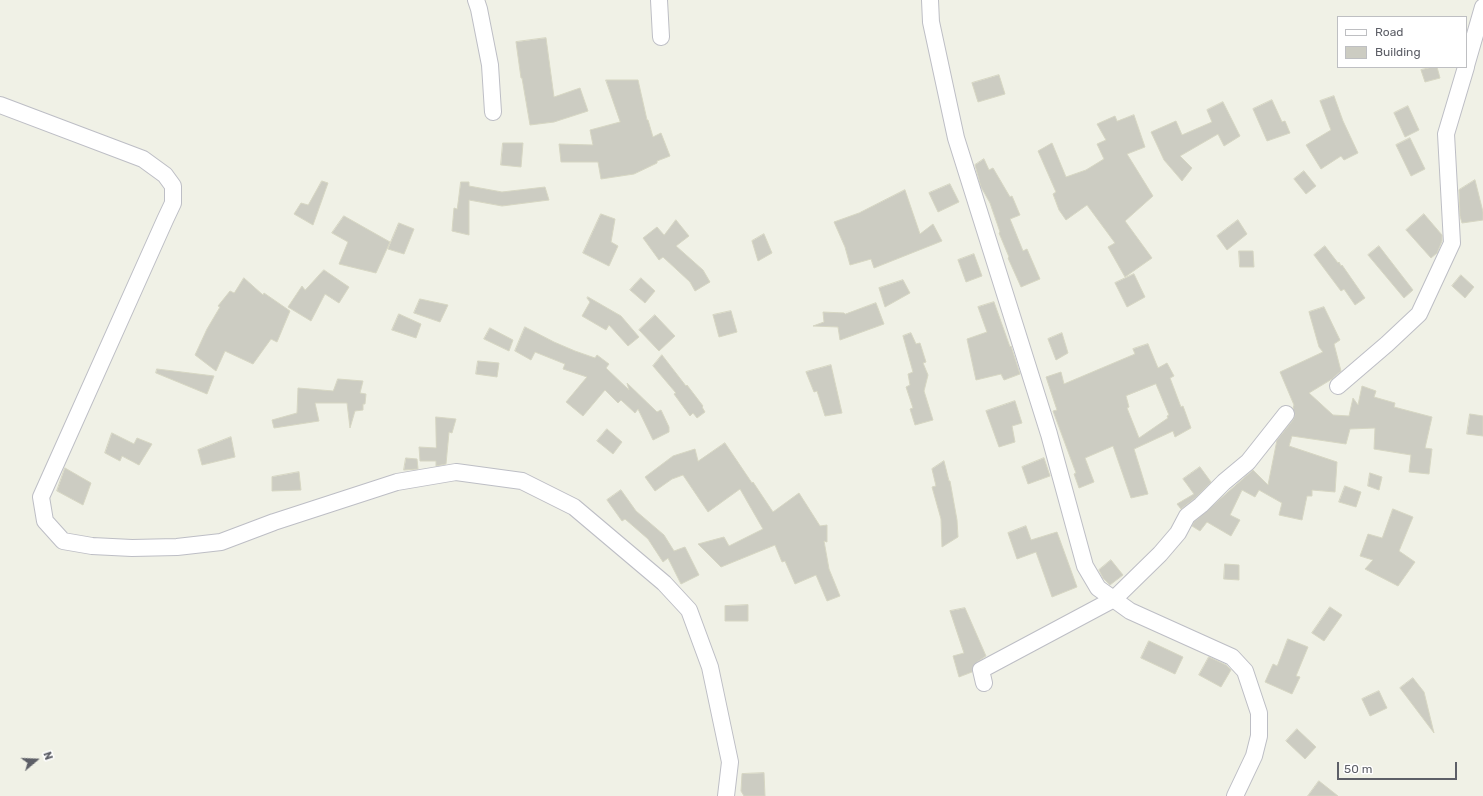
<!DOCTYPE html>
<html>
<head>
<meta charset="utf-8">
<style>
	body { margin:0 }
	#map { position:relative; width:1483px; height:796px; overflow:hidden; background:#f0f1e6; font-family:Rubik,sans-serif }
	canvas { display:block }
	.legend { position:absolute; left:1337px; top:16px; width:130px; height:52px; box-sizing:border-box; background:#fff; border:1px solid #bebfc2; margin:0; padding:5px 7px; list-style:none; font-size:12px; color:#5d5f67 }
	.legend li { display:flex; align-items:center; gap:8px; height:20px }
	.legend b { width:20px; border:1px solid #bebfc2 }
	.north { position:absolute; left:16px; top:740px; width:40px; height:40px; -webkit-text-stroke:3px #fff; paint-order:stroke; rotate:71deg; font-size:11px; font-weight:700; line-height:16px; text-align:center; color:#5d5f67 }
	.north::after { content:''; display:block; margin:auto; width:14px; height:18px; background:#5d5f67; clip-path:polygon(50% 0,100% 100%,50% 72%,0 100%) }
	.scale { position:absolute; left:1337px; top:762px; width:120px; height:18px; box-sizing:border-box; border:2px solid #5d5f67; border-top:0; padding-left:5px; font-size:12px; line-height:14px; white-space:nowrap; color:#5d5f67; -webkit-text-stroke:3px #fff; paint-order:stroke }
</style>
</head>
<body>
<div id="map">
<canvas width="1483" height="796"></canvas>
<ul class="legend">
<li><b style="height:5px;background:#fff"></b>Road</li>
<li><b style="height:11px;background:#ccccc2"></b>Building</li>
</ul>
<div class="north">N</div>
<div class="scale">50 m</div>
</div>
<script>
const g = document.querySelector('canvas').getContext('2d');
g.lineJoin = 'round';
function fillPath(path, color) {
  g.fillStyle = color;
  g.fill(path, 'evenodd');
}
function stroke(path, color, width, dash) {
  g.strokeStyle = color;
  g.lineWidth = width;
  g.lineCap = dash ? 'butt' : 'round';
  g.setLineDash(dash || []);
  g.stroke(path);
}
const building = new Path2D(`
	M 546,38 L 554,97 L 580,88 L 588,111 L 554,122 L 530,125 L 522,78 L 521,78 L 516,42 Z
	M 1433,67 L 1437,67 L 1440,78 L 1425,82 L 1421,70 Z
	M 999,75 L 1005,94 L 978,102 L 972,83 Z
	M 606,80 L 638,80 L 647,120 L 648,120 L 653,137 L 661,133 L 670,156 L 657,161 L 657,163 L 634,174 L 601,179 L 598,162 L 561,162 L 559,144 L 593,145 L 590,130 L 620,122 Z
	M 1334,96 L 1343,121 L 1358,153 L 1344,160 L 1341,156 L 1321,169 L 1306,145 L 1331,130 L 1320,101 Z
	M 1272,100 L 1282,122 L 1285,121 L 1290,133 L 1267,141 L 1253,109 Z
	M 1223,102 L 1240,136 L 1224,146 L 1218,134 L 1180,156 L 1192,168 L 1182,181 L 1164,160 L 1151,132 L 1176,121 L 1182,135 L 1212,122 L 1207,110 Z
	M 1408,106 L 1419,130 L 1405,137 L 1394,113 Z
	M 1134,115 L 1145,147 L 1127,154 L 1153,196 L 1125,221 L 1152,258 L 1125,277 L 1108,247 L 1115,243 L 1087,205 L 1066,220 L 1059,210 L 1053,194 L 1056,192 L 1038,151 L 1052,143 L 1066,177 L 1086,170 L 1104,159 L 1097,144 L 1106,140 L 1097,124 L 1115,116 L 1117,121 Z
	M 1410,138 L 1425,169 L 1411,176 L 1396,145 Z
	M 503,143 L 523,143 L 521,167 L 501,165 Z
	M 984,159 L 989,170 L 993,168 L 1010,197 L 1012,196 L 1020,215 L 1010,219 L 1023,251 L 1027,249 L 1040,279 L 1021,287 L 1008,258 L 1009,257 L 999,233 L 1000,232 L 990,203 L 981,187 L 975,165 Z
	M 1304,171 L 1316,186 L 1306,194 L 1294,179 Z
	M 1475,180 L 1483,212 L 1483,220 L 1462,223 L 1460,216 L 1459,190 Z
	M 322,181 L 328,183 L 313,225 L 294,214 L 301,203 L 308,205 Z
	M 461,182 L 469,182 L 469,186 L 502,192 L 545,187 L 549,200 L 502,206 L 469,200 L 469,235 L 452,231 L 454,208 L 457,209 Z
	M 950,184 L 959,202 L 938,212 L 929,193 Z
	M 905,190 L 920,234 L 933,224 L 942,241 L 874,268 L 871,259 L 850,265 L 845,247 L 834,222 L 859,213 Z
	M 601,214 L 615,219 L 611,242 L 618,246 L 609,266 L 583,253 Z
	M 1424,214 L 1442,235 L 1442,241 L 1437,253 L 1431,258 L 1406,230 Z
	M 344,216 L 390,242 L 376,273 L 339,264 L 348,242 L 332,233 Z
	M 676,220 L 689,236 L 676,246 L 703,270 L 710,282 L 695,291 L 690,282 L 663,257 L 659,260 L 643,238 L 657,227 L 664,235 Z
	M 1238,220 L 1247,234 L 1227,250 L 1217,236 Z
	M 399,223 L 414,229 L 404,254 L 388,249 Z
	M 764,234 L 772,253 L 758,261 L 752,241 Z
	M 1325,246 L 1338,263 L 1339,262 L 1341,266 L 1342,265 L 1365,298 L 1355,305 L 1344,289 L 1341,291 L 1314,255 Z
	M 1379,246 L 1413,290 L 1404,298 L 1368,255 Z
	M 1239,251 L 1253,251 L 1254,267 L 1240,267 Z
	M 974,254 L 982,276 L 966,282 L 958,260 Z
	M 324,270 L 349,287 L 339,303 L 325,294 L 311,321 L 288,307 L 302,286 L 305,290 Z
	M 1134,274 L 1145,297 L 1127,307 L 1115,283 Z
	M 1461,275 L 1474,287 L 1465,298 L 1452,286 Z
	M 244,278 L 263,295 L 264,293 L 290,311 L 277,342 L 271,339 L 253,364 L 225,351 L 216,371 L 195,355 L 207,329 L 220,307 L 218,306 L 230,291 L 234,293 Z
	M 641,278 L 655,291 L 645,303 L 630,290 Z
	M 903,280 L 910,293 L 885,307 L 879,288 Z
	M 588,297 L 621,316 L 639,337 L 628,346 L 609,325 L 606,330 L 582,316 L 590,302 L 587,298 Z
	M 420,299 L 448,305 L 440,322 L 414,313 Z
	M 994,302 L 1010,347 L 1011,346 L 1020,374 L 1004,380 L 1001,374 L 976,380 L 967,339 L 987,332 L 978,307 Z
	M 876,303 L 884,324 L 840,340 L 838,327 L 813,326 L 824,322 L 823,312 L 844,313 L 845,314 Z
	M 1324,307 L 1340,340 L 1334,344 L 1341,371 L 1332,379 L 1309,393 L 1333,415 L 1349,416 L 1353,398 L 1358,405 L 1362,386 L 1376,391 L 1374,397 L 1395,403 L 1394,407 L 1432,417 L 1425,448 L 1432,449 L 1429,474 L 1409,472 L 1411,455 L 1374,449 L 1375,428 L 1350,429 L 1346,444 L 1292,436 L 1289,446 L 1337,462 L 1335,492 L 1312,490 L 1312,496 L 1307,496 L 1302,520 L 1279,515 L 1282,503 L 1259,490 L 1255,497 L 1242,490 L 1230,515 L 1240,520 L 1231,536 L 1207,522 L 1200,531 L 1192,526 L 1194,522 L 1253,470 L 1268,485 L 1277,440 L 1293,420 L 1295,415 L 1293,408 L 1294,405 L 1280,372 L 1323,352 L 1319,347 L 1309,312 Z
	M 731,311 L 737,332 L 719,337 L 713,315 Z
	M 399,314 L 421,324 L 416,338 L 392,330 Z
	M 655,315 L 675,336 L 659,351 L 639,330 Z
	M 525,327 L 554,342 L 575,351 L 595,358 L 597,355 L 609,364 L 606,368 L 629,390 L 627,383 L 657,412 L 661,410 L 669,427 L 669,432 L 653,440 L 638,409 L 635,413 L 621,400 L 618,403 L 605,390 L 583,416 L 566,402 L 587,377 L 563,369 L 565,364 L 535,352 L 531,360 L 515,351 Z
	M 490,328 L 513,340 L 509,351 L 484,339 Z
	M 911,333 L 916,344 L 920,343 L 926,362 L 923,363 L 928,375 L 924,391 L 933,420 L 915,425 L 910,409 L 913,408 L 906,387 L 910,385 L 908,374 L 913,372 L 903,336 Z
	M 1062,333 L 1068,353 L 1056,360 L 1048,339 Z
	M 1148,344 L 1158,368 L 1167,363 L 1174,376 L 1170,378 L 1181,407 L 1183,406 L 1191,428 L 1175,437 L 1173,431 L 1134,449 L 1148,494 L 1131,498 L 1113,446 L 1085,458 L 1094,482 L 1079,488 L 1074,474 L 1076,473 L 1053,411 L 1057,410 L 1046,377 L 1061,372 L 1064,384 L 1135,354 L 1133,349 ZM 1156,384 L 1169,415 L 1167,416 L 1168,418 L 1139,438 L 1127,408 L 1129,407 L 1126,396 Z
	M 662,355 L 686,386 L 687,385 L 703,406 L 702,407 L 705,412 L 697,418 L 693,413 L 690,416 L 674,394 L 676,393 L 653,366 Z
	M 478,361 L 499,363 L 497,377 L 476,374 Z
	M 831,365 L 842,413 L 825,416 L 817,391 L 814,392 L 806,372 Z
	M 157,369 L 214,376 L 207,394 L 156,373 Z
	M 338,379 L 363,381 L 360,393 L 366,394 L 365,404 L 363,404 L 363,410 L 355,411 L 350,428 L 347,403 L 315,403 L 319,421 L 274,428 L 272,420 L 297,413 L 298,388 L 333,391 Z
	M 1015,401 L 1022,423 L 1012,426 L 1015,442 L 999,447 L 986,411 Z
	M 1470,414 L 1483,416 L 1483,436 L 1467,434 Z
	M 436,417 L 456,419 L 452,433 L 449,432 L 446,464 L 436,466 L 436,461 L 420,461 L 419,447 L 436,448 Z
	M 607,429 L 622,442 L 613,454 L 597,441 Z
	M 112,433 L 134,444 L 137,438 L 152,444 L 139,465 L 122,456 L 120,461 L 105,453 Z
	M 231,437 L 235,457 L 202,465 L 198,450 Z
	M 725,443 L 752,483 L 753,482 L 773,512 L 799,493 L 820,526 L 827,525 L 827,542 L 824,541 L 829,569 L 840,596 L 827,601 L 816,575 L 795,584 L 785,561 L 782,562 L 775,545 L 721,567 L 698,544 L 724,537 L 729,546 L 763,529 L 740,489 L 708,512 L 683,475 L 672,479 L 655,491 L 645,477 L 673,456 L 695,449 L 698,461 Z
	M 406,458 L 417,459 L 418,469 L 404,470 Z
	M 1044,458 L 1050,476 L 1028,484 L 1022,467 Z
	M 944,461 L 949,481 L 950,481 L 957,520 L 958,537 L 942,547 L 941,519 L 932,487 L 936,486 L 932,469 Z
	M 1200,467 L 1211,482 L 1195,498 L 1181,509 L 1177,504 L 1194,494 L 1183,479 Z
	M 65,468 L 91,483 L 83,505 L 57,491 Z
	M 299,472 L 301,490 L 272,491 L 272,477 Z
	M 1370,473 L 1382,477 L 1379,490 L 1368,486 Z
	M 1345,486 L 1361,492 L 1356,507 L 1339,502 Z
	M 621,490 L 636,511 L 664,535 L 674,551 L 685,547 L 699,575 L 681,584 L 668,558 L 663,562 L 648,539 L 625,519 L 622,521 L 607,500 Z
	M 1393,509 L 1413,517 L 1399,551 L 1415,562 L 1398,586 L 1365,569 L 1373,560 L 1360,556 L 1368,534 L 1382,538 Z
	M 1026,526 L 1031,540 L 1057,532 L 1077,587 L 1052,597 L 1036,552 L 1017,559 L 1008,533 Z
	M 1111,560 L 1123,575 L 1110,585 L 1103,578 L 1099,570 Z
	M 1225,564 L 1239,565 L 1239,580 L 1224,579 Z
	M 748,605 L 748,621 L 725,621 L 725,606 Z
	M 1330,607 L 1342,615 L 1324,641 L 1312,633 Z
	M 965,608 L 986,656 L 977,662 L 973,666 L 972,672 L 959,677 L 953,656 L 964,653 L 950,611 Z
	M 1288,639 L 1308,647 L 1296,676 L 1300,677 L 1292,694 L 1265,682 L 1273,664 L 1277,666 Z
	M 1149,641 L 1183,657 L 1175,674 L 1141,658 Z
	M 1209,657 L 1226,665 L 1231,670 L 1221,687 L 1199,675 Z
	M 1413,678 L 1424,692 L 1434,733 L 1400,688 Z
	M 1379,691 L 1387,708 L 1370,716 L 1362,699 Z
	M 1297,729 L 1316,747 L 1305,759 L 1286,741 Z
	M 764,773 L 765,796 L 744,796 L 741,791 L 742,774 Z
	M 1319,781 L 1338,796 L 1308,796 Z`);
fillPath(building, '#ccccc2');
stroke(building, '#d6d6c3', 1);
const minor = new Path2D(`
	M 476,0 L 479,9 L 490,65 L 493,112
	M 659,0 L 661,37
	M 930,0 L 931,22 L 956,138 L 1049,434 L 1085,566 L 1098,588 L 1130,611 L 1232,657 L 1245,671 L 1259,713 L 1259,736 L 1254,756 L 1235,796
	M 1466,66 L 1483,7
	M 0,105 L 143,159 L 165,175 L 173,186 L 173,203 L 165,220 L 41,497 L 45,521 L 63,541 L 92,546 L 132,548 L 177,547 L 221,542 L 274,522 L 397,482 L 456,472 L 522,481 L 574,507 L 664,583 L 689,610 L 710,667 L 730,762 L 726,796
	M 1338,386 L 1387,344 L 1419,314 L 1452,243 L 1446,134 L 1466,67
	M 984,683 L 981,670 L 1114,599 L 1160,554 L 1178,533 L 1187,516 L 1201,505 L 1224,482 L 1248,462 L 1286,414`);
stroke(minor, '#bdbec5', 18);
stroke(minor, '#fff', 16);
</script>
</body>
</html>
